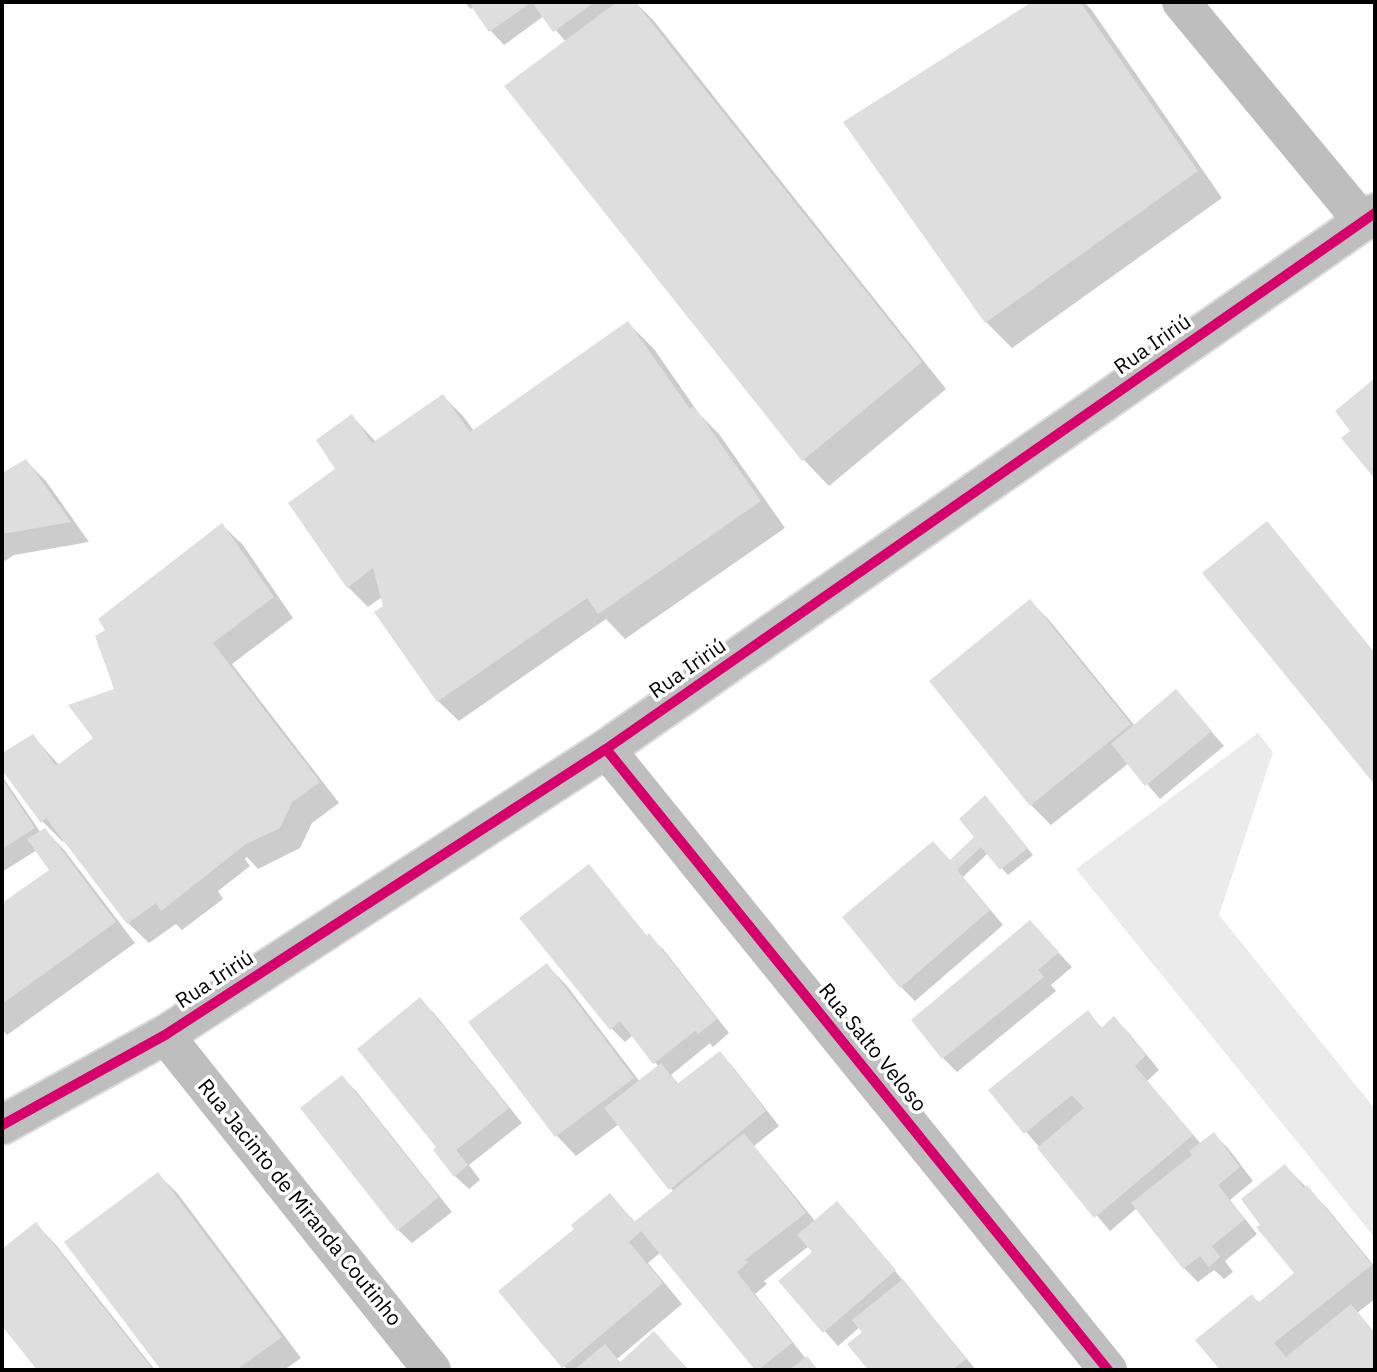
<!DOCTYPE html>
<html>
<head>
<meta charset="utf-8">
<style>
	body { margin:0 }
	#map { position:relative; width:1377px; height:1372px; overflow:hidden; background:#fff; font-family:"IBM Plex Sans",sans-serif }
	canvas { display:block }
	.frame { position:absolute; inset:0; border:4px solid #000; pointer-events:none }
</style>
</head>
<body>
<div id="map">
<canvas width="1377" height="1372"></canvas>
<div class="frame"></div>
</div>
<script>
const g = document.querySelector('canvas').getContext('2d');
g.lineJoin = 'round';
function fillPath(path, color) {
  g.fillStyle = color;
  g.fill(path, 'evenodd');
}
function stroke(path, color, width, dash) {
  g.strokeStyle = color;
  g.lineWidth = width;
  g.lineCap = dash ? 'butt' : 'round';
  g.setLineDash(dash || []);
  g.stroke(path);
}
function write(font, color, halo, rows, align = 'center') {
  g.font = font + ' "IBM Plex Sans",sans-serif';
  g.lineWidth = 7;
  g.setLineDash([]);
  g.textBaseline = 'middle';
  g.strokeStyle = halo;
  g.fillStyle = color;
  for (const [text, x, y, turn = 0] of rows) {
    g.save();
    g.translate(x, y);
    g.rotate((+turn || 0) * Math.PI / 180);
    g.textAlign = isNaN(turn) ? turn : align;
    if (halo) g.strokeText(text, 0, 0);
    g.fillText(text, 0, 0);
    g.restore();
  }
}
fillPath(new Path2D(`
	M 1258,733 L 1273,752 L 1219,915 L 1375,1109 L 1375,1238 L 1076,869 Z`), '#ebebeb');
fillPath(new Path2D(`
	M 464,2 L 635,2 L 654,21 L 946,389 L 829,486 L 804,460 L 506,86 L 566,42 L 544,16 L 504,45 L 491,31 L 474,7 L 471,9 Z
	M 1035,2 L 1084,2 L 1091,9 L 1222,198 L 1012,348 L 986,322 L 846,123 Z
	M 628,323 L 654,349 L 700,415 L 719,434 L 785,528 L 625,639 L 606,619 L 459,721 L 438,701 L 385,607 L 382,597 L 368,607 L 348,587 L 337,469 L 352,416 L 376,442 L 443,396 L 463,416 L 474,431 Z
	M 26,461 L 46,481 L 89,542 L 14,555 L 2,563 L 2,475 Z
	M 222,525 L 243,545 L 293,618 L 232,664 L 339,803 L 312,823 L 300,848 L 258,869 L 247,857 L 245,859 L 250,866 L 218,891 L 223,899 L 182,930 L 176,924 L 149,943 L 128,923 L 65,839 L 63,842 L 43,822 L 2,767 L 2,756 L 33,736 L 59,765 L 96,738 L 116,691 Z
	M 1274,530 L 1375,654 L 1375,782 L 1205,573 Z
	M 1030,601 L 1050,621 L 1135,726 L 1176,691 L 1224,746 L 1160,799 L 1129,763 L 1051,825 L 1031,805 Z
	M 2,776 L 41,833 L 45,830 L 65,851 L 135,943 L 7,1035 L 2,1030 L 2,905 L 52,870 L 37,850 L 2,872 Z
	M 991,804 L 1033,855 L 1008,875 L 988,853 L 963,877 L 1003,925 L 915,1001 L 901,987 L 950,862 L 977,838 Z
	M 589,866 L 648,937 L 663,949 L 729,1033 L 713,1047 L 710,1043 L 671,1075 L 679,1085 L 720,1053 L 733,1067 L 779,1126 L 754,1146 L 815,1221 L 851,1217 L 976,1370 L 870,1370 L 849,1344 L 864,1332 L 860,1327 L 838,1346 L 781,1281 L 814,1252 L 809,1246 L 764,1281 L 767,1284 L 755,1294 L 806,1359 L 819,1370 L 757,1370 L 661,1252 L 648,1263 L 682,1304 L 617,1359 L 621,1363 L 654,1333 L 689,1370 L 568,1370 L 564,1366 L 576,1229 L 610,1195 L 636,1223 L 674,1192 L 619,1124 L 576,1156 L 556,1135 L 547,965 L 567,986 L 640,1082 L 659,1067 L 633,1035 L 625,1042 L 612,1029 L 522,918 Z
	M 1044,937 L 1072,967 L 1051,985 L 1056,991 L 957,1072 L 943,1058 Z
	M 420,1000 L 434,1013 L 522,1123 L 469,1165 L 480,1180 L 469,1189 L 455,1176 L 438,1147 Z
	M 1087,1012 L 1103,1029 L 1114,1018 L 1128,1032 L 1159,1070 L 1147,1081 L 1201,1144 L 1214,1134 L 1228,1148 L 1253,1181 L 1230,1200 L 1257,1234 L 1225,1261 L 1233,1272 L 1224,1279 L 1214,1270 L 1198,1282 L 1184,1268 L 1137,1208 L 1110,1231 L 991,1090 Z
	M 342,1077 L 356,1091 L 452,1212 L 412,1243 L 398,1230 Z
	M 1285,1166 L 1327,1208 L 1375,1267 L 1375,1299 L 1357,1313 L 1375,1333 L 1375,1370 L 1222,1370 L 1198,1340 L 1252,1296 L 1260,1303 L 1297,1273 Z
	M 158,1174 L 178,1194 L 301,1358 L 284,1370 L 163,1370 L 67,1242 Z
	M 36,1224 L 56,1245 L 155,1370 L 39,1370 L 2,1323 L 2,1251 Z`), '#0003');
fillPath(new Path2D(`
	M 477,2 L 595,2 L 553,32 L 532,2 L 489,32 L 471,6 Z
	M 617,2 L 635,2 L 922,362 L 802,461 L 504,86 Z
	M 1032,2 L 1080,2 L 1198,171 L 985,323 L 843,122 Z
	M 628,321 L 690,409 L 694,406 L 761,501 L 598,614 L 587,598 L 437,702 L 374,612 L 383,606 L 373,568 L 347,588 L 288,503 L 335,469 L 316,440 L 352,414 L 372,443 L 443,394 L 470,432 Z
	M 1375,378 L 1375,479 L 1341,438 L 1350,431 L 1335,411 Z
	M 26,459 L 71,522 L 2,534 L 2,473 Z
	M 1267,521 L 1375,653 L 1375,785 L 1202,573 Z
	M 222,523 L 274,597 L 213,643 L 320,782 L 292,802 L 280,828 L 246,844 L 161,911 L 156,903 L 127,924 L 46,818 L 41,823 L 2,770 L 2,753 L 33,734 L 56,766 L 93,738 L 68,705 L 114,689 L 95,636 L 105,630 L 98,619 Z
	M 1030,599 L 1131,724 L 1030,806 L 929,681 Z
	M 1176,689 L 1212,731 L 1145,786 L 1111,744 Z
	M 2,779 L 35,828 L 2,849 Z
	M 985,795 L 1028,848 L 1000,870 L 981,847 L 957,870 L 990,910 L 900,988 L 842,917 L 933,841 L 950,860 L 974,837 L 959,819 Z
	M 45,828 L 116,922 L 2,1004 L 2,903 L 49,870 L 27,839 Z
	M 589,864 L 647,936 L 649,933 L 717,1019 L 698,1034 L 695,1031 L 653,1064 L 620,1021 L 610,1030 L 519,918 Z
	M 1030,920 L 1059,952 L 1038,970 L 1044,977 L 942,1059 L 911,1020 Z
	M 547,963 L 634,1078 L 555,1137 L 468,1022 Z
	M 420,997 L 509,1108 L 456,1150 L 468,1165 L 454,1177 L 433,1150 L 436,1147 L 357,1049 Z
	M 1088,1010 L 1101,1028 L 1114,1016 L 1146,1055 L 1135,1066 L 1193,1135 L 1094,1218 L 1037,1148 L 1084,1108 L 1072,1095 L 1024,1134 L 988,1090 Z
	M 720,1051 L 766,1111 L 669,1190 L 604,1108 L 661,1063 L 677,1084 Z
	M 342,1075 L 439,1197 L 397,1231 L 300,1108 Z
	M 1214,1132 L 1240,1167 L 1218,1185 L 1245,1219 L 1212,1246 L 1220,1257 L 1209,1267 L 1200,1256 L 1183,1269 L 1131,1203 L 1192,1155 L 1189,1151 Z
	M 744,1133 L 806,1213 L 745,1260 L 748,1262 L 737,1272 L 792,1343 L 758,1370 L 755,1370 L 641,1231 L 629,1242 L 663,1283 L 562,1368 L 498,1291 L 574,1229 L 571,1225 L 610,1193 L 634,1222 Z
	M 1285,1164 L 1304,1188 L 1307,1185 L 1372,1265 L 1274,1343 L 1286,1357 L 1351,1304 L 1375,1333 L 1375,1370 L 1220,1370 L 1195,1340 L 1252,1294 L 1258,1303 L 1294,1273 L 1256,1227 L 1260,1225 L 1241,1199 Z
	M 158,1172 L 282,1337 L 236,1370 L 161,1370 L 64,1242 Z
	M 837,1201 L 896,1270 L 823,1333 L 778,1281 L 812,1252 L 797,1235 Z
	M 36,1222 L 153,1370 L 37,1370 L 2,1326 L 2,1249 Z
	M 903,1279 L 966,1359 L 952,1370 L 868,1370 L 847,1344 L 862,1332 L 852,1320 Z
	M 654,1331 L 688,1370 L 574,1370 L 605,1344 L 620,1362 Z
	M 807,1356 L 818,1370 L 789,1370 Z`), '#dedede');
const primary = new Path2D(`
	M 2,1125 L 165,1035 L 606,749 L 1375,213`);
stroke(primary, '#dbdbdb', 42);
stroke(new Path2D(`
	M 1181,2 L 1363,222
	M 606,749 L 1108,1370
	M 165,1035 L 432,1370`), '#bebebe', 38);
stroke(primary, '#bebebe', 38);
stroke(new Path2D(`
	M 606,749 L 1108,1370
	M 2,1125 L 165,1035 L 606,749 L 1375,213`), '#d6006c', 10);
write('21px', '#000', '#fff', [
	["Rua Iririú",1153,345,-35],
	["Rua Iririú",688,669,-35],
	["Rua Iririú",215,980,-33],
	["Rua Salto Veloso",872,1048,51],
	["Rua Jacinto de Miranda Coutinho",299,1203,51]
]);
</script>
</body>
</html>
